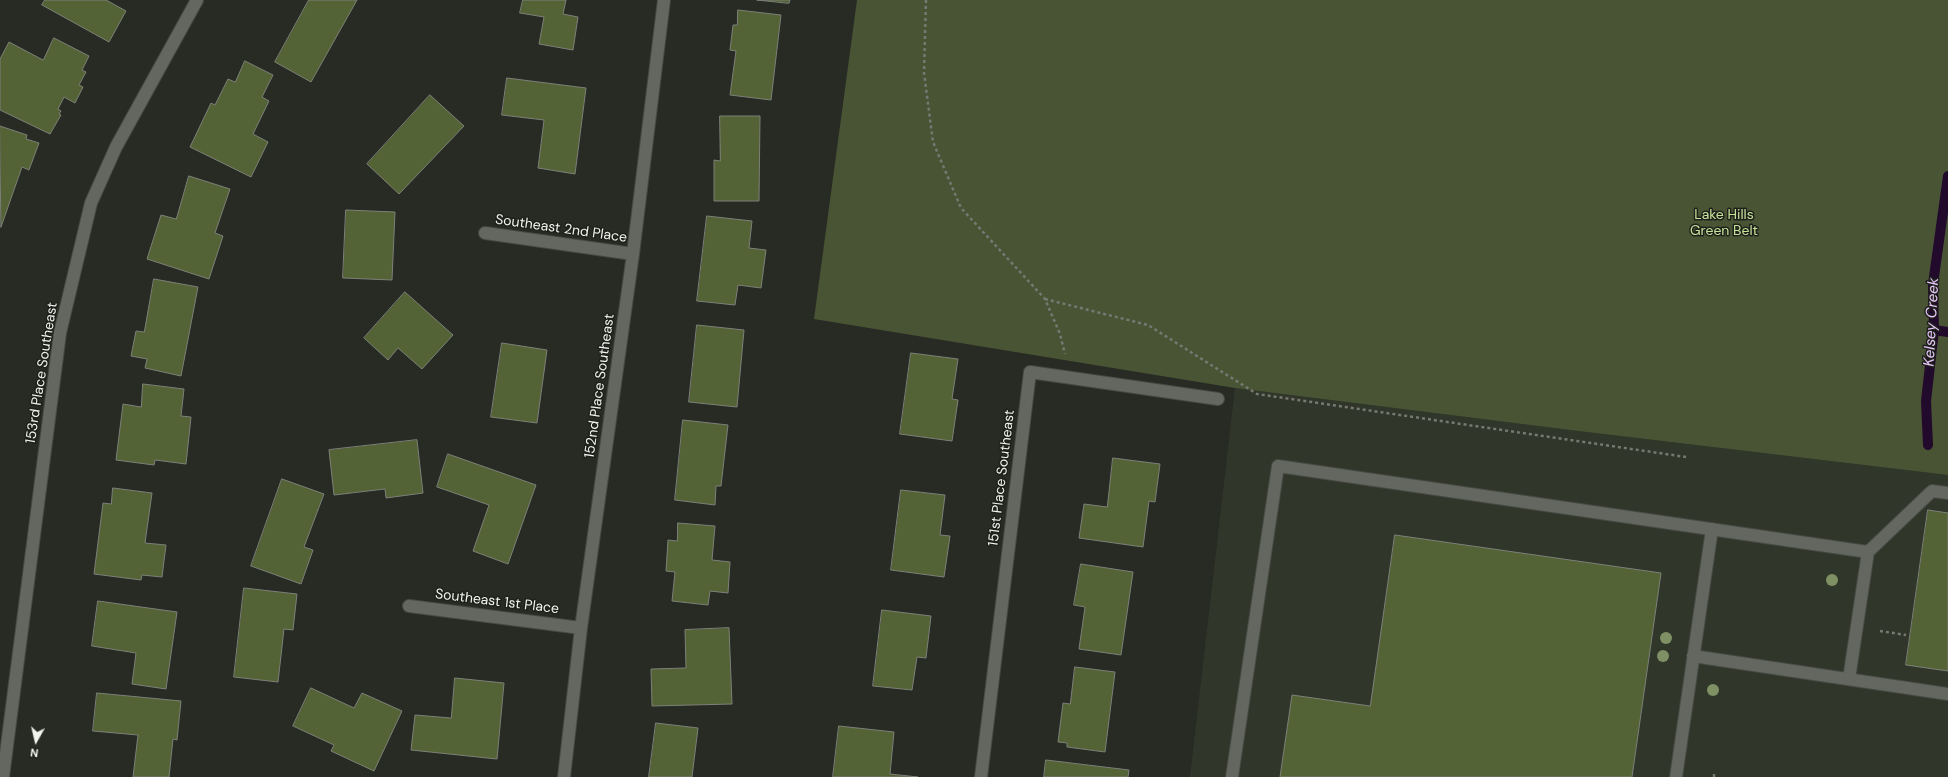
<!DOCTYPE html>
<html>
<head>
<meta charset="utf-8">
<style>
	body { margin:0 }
	#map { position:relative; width:1948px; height:777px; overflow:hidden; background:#282b24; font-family:"DM Sans",sans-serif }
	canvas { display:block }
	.north { position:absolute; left:16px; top:721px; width:40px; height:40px; -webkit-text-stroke:3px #1e211b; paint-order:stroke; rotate:188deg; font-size:11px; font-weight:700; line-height:16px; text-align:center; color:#f1f3ee }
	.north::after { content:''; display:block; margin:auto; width:14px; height:18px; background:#f1f3ee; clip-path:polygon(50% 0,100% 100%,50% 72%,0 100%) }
</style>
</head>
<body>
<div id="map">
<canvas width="1948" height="777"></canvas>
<div class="north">N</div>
</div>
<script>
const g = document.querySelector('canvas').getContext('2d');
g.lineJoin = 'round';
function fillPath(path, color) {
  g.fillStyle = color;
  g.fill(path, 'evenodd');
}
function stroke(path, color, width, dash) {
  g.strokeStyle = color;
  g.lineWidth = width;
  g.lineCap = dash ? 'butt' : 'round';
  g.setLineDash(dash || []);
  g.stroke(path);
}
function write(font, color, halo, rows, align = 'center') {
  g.font = font + ' "DM Sans",sans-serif';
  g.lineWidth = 3;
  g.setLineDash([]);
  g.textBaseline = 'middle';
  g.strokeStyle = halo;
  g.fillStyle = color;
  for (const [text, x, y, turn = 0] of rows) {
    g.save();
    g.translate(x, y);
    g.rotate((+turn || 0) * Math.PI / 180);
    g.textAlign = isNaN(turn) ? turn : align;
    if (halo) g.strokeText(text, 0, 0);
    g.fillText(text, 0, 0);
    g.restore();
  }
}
fillPath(new Path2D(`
	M 1235,388 L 1570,430 L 1948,475 L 1948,777 L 1190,777 Z`), '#31362a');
fillPath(new Path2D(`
	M 857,0 L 1948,0 L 1948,475 L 1570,430 L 1235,388 L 814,319 Z`), '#495435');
stroke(new Path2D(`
	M 1934,330 L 1948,332
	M 1928,445 L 1926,401 L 1934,330 L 1933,284 L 1948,176`), '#220a2c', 10);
const building = new Path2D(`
	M 45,0 L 106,0 L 126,11 L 109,42 L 42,5 Z
	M 309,0 L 357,0 L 311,82 L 275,62 Z
	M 523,0 L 566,0 L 563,14 L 578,17 L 573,50 L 539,44 L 544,17 L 520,13 Z
	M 757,0 L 790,0 L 789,3 Z
	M 738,10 L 781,15 L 771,100 L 730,95 L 736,51 L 730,50 L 733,25 L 737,25 Z
	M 54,38 L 89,56 L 82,70 L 86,72 L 79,85 L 83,87 L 75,103 L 64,97 L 58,109 L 61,111 L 59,114 L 61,115 L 50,134 L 0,110 L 0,59 L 9,42 L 43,60 Z
	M 245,61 L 273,75 L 262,97 L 269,101 L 253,134 L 268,142 L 251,177 L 190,147 L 211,103 L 215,105 L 228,79 L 235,82 Z
	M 507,78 L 586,88 L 575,174 L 538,168 L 544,120 L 502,115 Z
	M 430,95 L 464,126 L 399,194 L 367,164 Z
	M 720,116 L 760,116 L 759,201 L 714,201 L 714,160 L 720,161 Z
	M 0,126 L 27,135 L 26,139 L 39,143 L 29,170 L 22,167 L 1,227 Z
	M 189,176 L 230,189 L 215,233 L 223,236 L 209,279 L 147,259 L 161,215 L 176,219 Z
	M 346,210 L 395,212 L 392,280 L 343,278 Z
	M 707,216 L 752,221 L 749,248 L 766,250 L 761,288 L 738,285 L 735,305 L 697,301 Z
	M 154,279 L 198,287 L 181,376 L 145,368 L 147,359 L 131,356 L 136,331 L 144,332 Z
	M 405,292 L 453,335 L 422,369 L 398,348 L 388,360 L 364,338 Z
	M 697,325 L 744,330 L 737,407 L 689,402 Z
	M 502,343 L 547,350 L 537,423 L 491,417 Z
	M 911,353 L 958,359 L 952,399 L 958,400 L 952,441 L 900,434 Z
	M 143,384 L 184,389 L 181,416 L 191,417 L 186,464 L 155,460 L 154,465 L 116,460 L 123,404 L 141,407 Z
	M 683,420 L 728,425 L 721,486 L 716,486 L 715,505 L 675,500 Z
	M 417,440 L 423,493 L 386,498 L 385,489 L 334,495 L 329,450 Z
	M 448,454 L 536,485 L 508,564 L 473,551 L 489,505 L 437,487 Z
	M 1113,458 L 1160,464 L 1155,502 L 1149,501 L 1143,547 L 1079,538 L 1084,504 L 1107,507 Z
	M 282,479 L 324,494 L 304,547 L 313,550 L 301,584 L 251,566 Z
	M 113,488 L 152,493 L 145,543 L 166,545 L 162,577 L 142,575 L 141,580 L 94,574 L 103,503 L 111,504 Z
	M 901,490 L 945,495 L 940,535 L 950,536 L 944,577 L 891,570 Z
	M 1928,510 L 1948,513 L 1948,671 L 1906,665 Z
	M 678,523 L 715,526 L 712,560 L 730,562 L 728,593 L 710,591 L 708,605 L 672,601 L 675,572 L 666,571 L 668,540 L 677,541 Z
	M 1395,535 L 1661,573 L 1632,777 L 1280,777 L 1292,695 L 1370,706 Z
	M 1081,564 L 1133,572 L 1121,655 L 1079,649 L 1085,607 L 1074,605 Z
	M 244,588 L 297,594 L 293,630 L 284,629 L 278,682 L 234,677 Z
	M 98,601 L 177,612 L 166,689 L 132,684 L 136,653 L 92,646 Z
	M 882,610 L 931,616 L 926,658 L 917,657 L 912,690 L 873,686 Z
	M 729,628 L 732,704 L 652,706 L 651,669 L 686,668 L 685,630 Z
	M 1075,667 L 1115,672 L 1105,752 L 1067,747 L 1067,743 L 1058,742 L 1063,703 L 1070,704 Z
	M 455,678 L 504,683 L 497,759 L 411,750 L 415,715 L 451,718 Z
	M 311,688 L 354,708 L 362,693 L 402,711 L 374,771 L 331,751 L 334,745 L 293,726 Z
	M 97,693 L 181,701 L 177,740 L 173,739 L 169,777 L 133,777 L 138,735 L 93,731 Z
	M 656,723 L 698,728 L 692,777 L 649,777 Z
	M 839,726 L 894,732 L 890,774 L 918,777 L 833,777 Z
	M 1046,760 L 1129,770 L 1128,777 L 1044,777 Z`);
fillPath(building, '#536336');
stroke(building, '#7d8078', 1);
const minor = new Path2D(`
	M 485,233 L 633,254
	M 409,606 L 581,628
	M 1693,656 L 1948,694
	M 1849,679 L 1868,552
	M 3,777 L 60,333 L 91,203 L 116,147 L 197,0
	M 564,777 L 581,628 L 633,254 L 664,0
	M 981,777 L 1030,372 L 1218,399
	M 1232,777 L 1278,466 L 1868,552 L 1932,491 L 1948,493
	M 1676,777 L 1712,529`);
stroke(minor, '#474943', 14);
stroke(new Path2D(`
	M 926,0 L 924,73 L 933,142 L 961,208 L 1045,299 L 1060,334 L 1065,354
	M 1045,299 L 1148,325 L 1257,394 L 1686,457
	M 1880,631 L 1906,635
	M 1714,777 L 1714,773`), '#767872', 2.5, [3, 3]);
stroke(minor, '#64675f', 12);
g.fillStyle = '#7f9064';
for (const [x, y] of [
	[1832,580],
	[1666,638],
	[1663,656],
	[1713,690]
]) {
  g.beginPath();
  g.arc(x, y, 6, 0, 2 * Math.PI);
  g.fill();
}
write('14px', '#c7e399', '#1e211b', [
	["Lake Hills",1724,215],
	["Green Belt",1724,231]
]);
write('14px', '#f1f3ee', '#1e211b', [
	["Southeast 2nd Place",561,229,8],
	["153rd Place Southeast",42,373,-81],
	["152nd Place Southeast",600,386,-82],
	["151st Place Southeast",1002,478,-83],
	["Southeast 1st Place",497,602,7]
]);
write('italic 15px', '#e8c6fa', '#1e211b', [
	["Kelsey Creek",1932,322,-87]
]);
</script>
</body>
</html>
